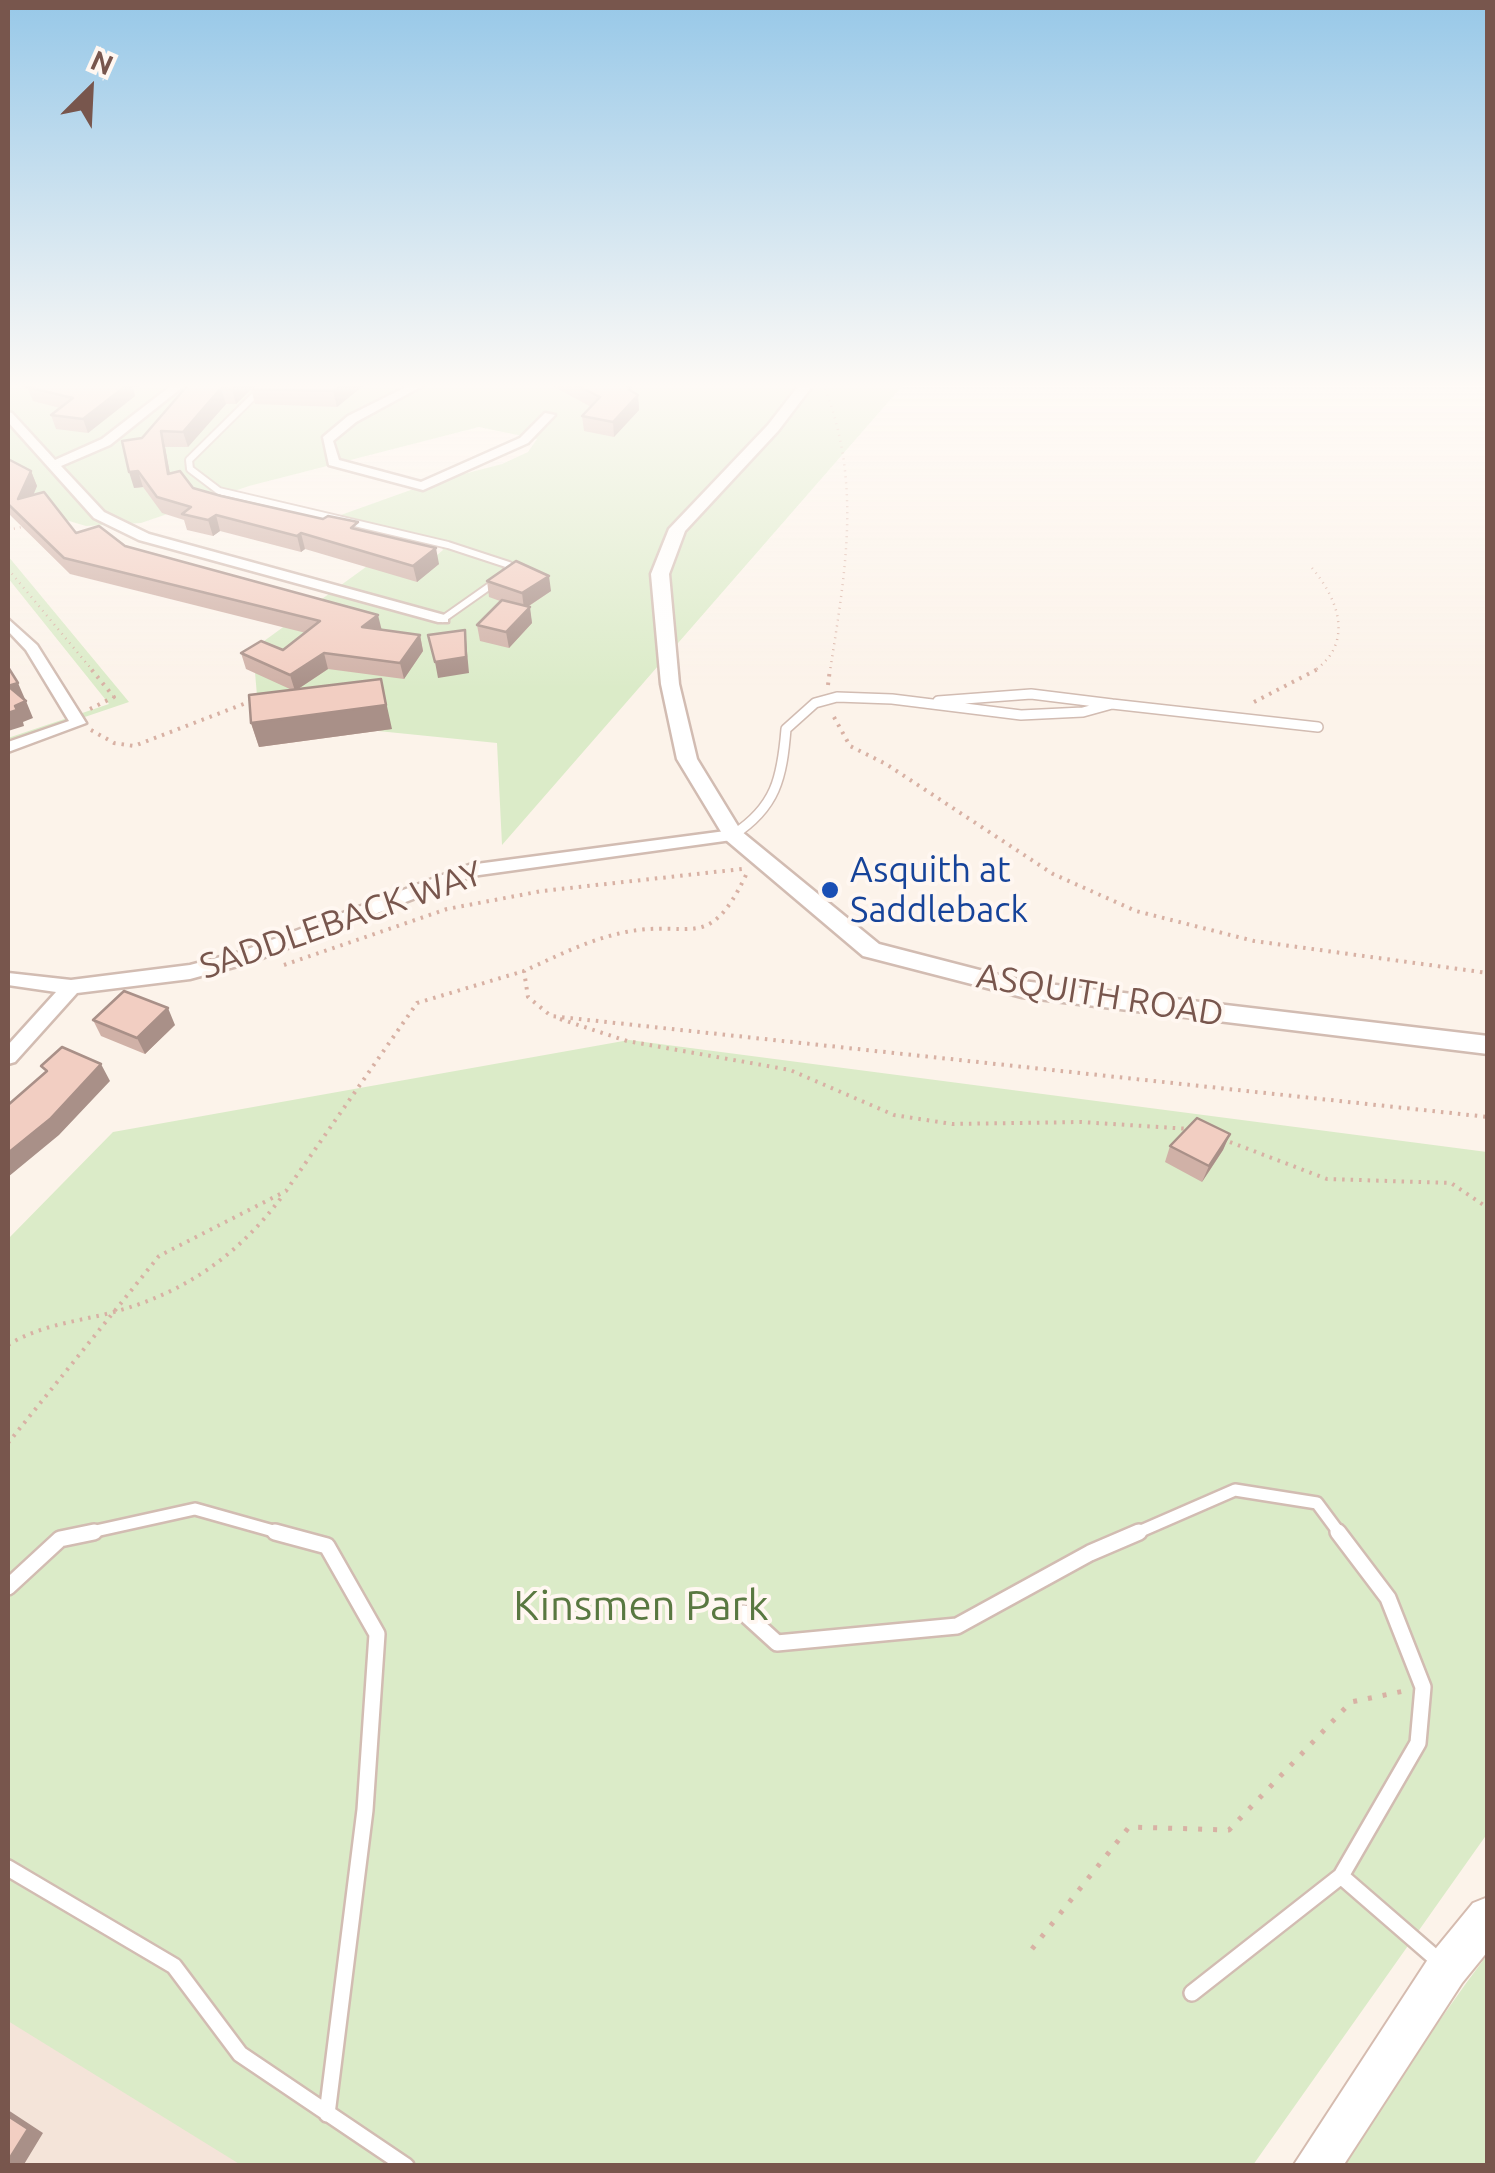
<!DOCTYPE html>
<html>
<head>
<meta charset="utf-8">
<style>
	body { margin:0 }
	#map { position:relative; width:1495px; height:2173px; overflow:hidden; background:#fcf3ea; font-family:Ubuntu,sans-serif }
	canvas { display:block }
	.frame { position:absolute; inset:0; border:10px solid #78564d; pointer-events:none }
	.north { position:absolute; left:40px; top:40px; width:100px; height:100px; -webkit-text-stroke:8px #fff7f1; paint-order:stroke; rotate:24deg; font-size:28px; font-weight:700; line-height:40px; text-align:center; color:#78564d }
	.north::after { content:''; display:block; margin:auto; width:35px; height:45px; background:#78564d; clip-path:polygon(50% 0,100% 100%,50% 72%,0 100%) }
</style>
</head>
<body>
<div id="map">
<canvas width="1495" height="2173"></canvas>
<div class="frame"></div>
<div class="north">N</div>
</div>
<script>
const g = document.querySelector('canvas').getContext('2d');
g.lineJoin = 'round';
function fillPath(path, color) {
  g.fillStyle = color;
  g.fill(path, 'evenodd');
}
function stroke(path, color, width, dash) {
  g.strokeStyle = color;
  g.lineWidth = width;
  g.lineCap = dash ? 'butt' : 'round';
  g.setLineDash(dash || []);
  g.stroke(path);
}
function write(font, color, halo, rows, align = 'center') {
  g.font = font + ' Ubuntu,sans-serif';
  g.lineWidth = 8;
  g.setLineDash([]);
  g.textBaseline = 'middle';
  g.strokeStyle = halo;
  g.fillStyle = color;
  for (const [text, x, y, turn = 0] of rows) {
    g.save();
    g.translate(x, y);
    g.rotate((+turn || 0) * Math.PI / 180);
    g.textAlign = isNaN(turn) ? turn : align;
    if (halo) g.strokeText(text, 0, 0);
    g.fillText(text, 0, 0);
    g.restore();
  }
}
fillPath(new Path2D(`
	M 8,1981 L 283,2165 L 8,2165 Z`), '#f4e4d9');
fillPath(new Path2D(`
	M 8,385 L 903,385 L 502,845 L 497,743 L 259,719 L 253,649 L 370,564 L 436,556 L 443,550 L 435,538 L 372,523 L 324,521 L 433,482 L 502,464 L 528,452 L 537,439 L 479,427 L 249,486 L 141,523 L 86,526 L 59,518 L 8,467 Z
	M 8,556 L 129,702 L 8,743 L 8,738 L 109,704 L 8,578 Z
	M 629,1040 L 1487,1152 L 1487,1834 L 1253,2165 L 241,2165 L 8,2021 L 8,1239 L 113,1132 Z
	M 1487,1955 L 1487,2165 L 1336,2166 L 1467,1982 Z`), '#dbebc8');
const serviceFar3 = new Path2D(`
	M 265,385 L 189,460 L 190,469 L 219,491 L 448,545 L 509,565 L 504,576 L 443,619`);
const serviceFar2 = new Path2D(`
	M 1112,704 L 1318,727
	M 733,835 C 776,807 782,778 786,729 L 815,703 L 837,697 L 892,699 L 1021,715 L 1083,712 L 1112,704 L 1031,694 L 938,701`);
const serviceFar1 = new Path2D(`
	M 82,1534 L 195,1509 L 284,1534
	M 1134,1534 L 1235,1490 L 1317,1503 L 1340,1534`);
const service = new Path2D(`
	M 275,1532 L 327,1546 L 377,1634 L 365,1810 L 327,2114
	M 8,1587 L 60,1539 L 94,1532
	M 744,1613 L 777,1643 L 957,1626 L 1090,1553 L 1139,1532
	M 8,1868 L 174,1966 L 240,2054 L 406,2166
	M 1341,1876 L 1439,1961
	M 1192,1993 L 1341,1876 L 1418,1743 L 1423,1687 L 1388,1598 L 1338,1532`);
const minor = new Path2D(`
	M 172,385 L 185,385 L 110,445 L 61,466 L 104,512 L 149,534 L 448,616 L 448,622 L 438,622 L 139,540 L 94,518 L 8,422 L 8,412 L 12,413 L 55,460 L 102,439 Z
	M 410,385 L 424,385 L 356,422 L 333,441 L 339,460 L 421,482 L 520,438 L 545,413 L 555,415 L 528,443 L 423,490 L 329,465 L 323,437 L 348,416 Z
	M 8,619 L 37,645 L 86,723 L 8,752 L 8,742 L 69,721 L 26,650 L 8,631 Z
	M 733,830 L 739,831 L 739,839 L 472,876 L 252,962 L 190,979 L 77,993 L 15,1062 L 8,1064 L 8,1045 L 56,992 L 8,985 L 8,973 L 71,980 L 190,965 L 240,952 L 469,865 Z`);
const tertiary = new Path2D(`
	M 799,385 L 813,385 L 778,431 L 685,531 L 669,574 L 679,684 L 697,759 L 741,831 L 879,944 L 1022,981 L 1488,1036 L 1488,1054 L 1022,997 L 871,958 L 863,956 L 726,840 L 677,759 L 661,684 L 651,574 L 669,529 L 768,425 Z`);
const secondary = new Path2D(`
	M 1488,1897 L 1488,1951 L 1462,1983 L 1343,2166 L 1293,2166 L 1432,1953 L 1473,1903 Z`);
stroke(serviceFar3, '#d2bcb2', 10);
stroke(serviceFar2, '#d2bcb2', 12);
stroke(serviceFar1, '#d2bcb2', 16);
stroke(service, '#d2bcb2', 20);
stroke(minor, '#d2bcb2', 5);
stroke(tertiary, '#d2bcb2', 5);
stroke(secondary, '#d5bbaf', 4);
stroke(new Path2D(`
	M 825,389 C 862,483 845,574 830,671
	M 8,530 L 22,527
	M 1312,568 C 1339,600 1354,643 1314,671
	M 8,569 L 93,671`), '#d8b1a4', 2.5, [1, 5]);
stroke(new Path2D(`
	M 828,685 L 830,669
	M 1254,702 L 1318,669
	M 90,709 L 114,697 L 91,669
	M 834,717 L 850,746 L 886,764 L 1053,874 L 1136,911 L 1254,941 L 1488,973
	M 91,730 L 114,743 L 134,746 L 254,700
	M 746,875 C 708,954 691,919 626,932 C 590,939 557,956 524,971 L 528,997 L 551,1016 L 1488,1117
	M 284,965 L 447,909 L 542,891 L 742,869
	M 560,1019 L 627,1041 L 790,1070 L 894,1115 L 952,1124 L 1081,1122 L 1190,1129
	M 1222,1139 L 1327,1179 L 1451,1183 L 1488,1208
	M 8,1345 C 40,1325 75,1322 110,1313 C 184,1294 239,1255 284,1194
	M 8,1443 L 159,1256 L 286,1191 L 417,1003 L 524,971`), '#d8b1a4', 4, [2.5, 6]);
stroke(new Path2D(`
	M 1032,1949 L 1129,1827 L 1229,1830 L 1351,1702 L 1404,1691`), '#d8b1a4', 5, [4, 11]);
stroke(serviceFar3, '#fff', 6);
stroke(serviceFar2, '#fff', 9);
stroke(serviceFar1, '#fff', 11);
stroke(service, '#fff', 15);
fillPath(minor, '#fff');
fillPath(tertiary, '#fff');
fillPath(secondary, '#fff');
fillPath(new Path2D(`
	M 17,385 L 147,385 L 133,387 L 135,396 L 88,433 L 56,429 L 51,415 L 60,408 L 33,401 L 28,389 Z
	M 188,385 L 364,385 L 337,407 L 255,404 L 251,389 L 236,404 L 226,404 L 188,447 L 165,447 L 170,474 L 193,488 L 359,529 L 439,564 L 417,582 L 305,549 L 301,552 L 220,531 L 213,536 L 187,530 L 184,520 L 162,513 L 143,487 L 134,488 L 142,438 Z
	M 551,385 L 625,385 L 631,387 L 632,391 L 638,395 L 639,410 L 614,437 L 584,431 L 582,416 L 591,407 Z
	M 8,459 L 31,471 L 37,486 L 33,495 L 76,533 L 125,546 L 381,630 L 420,635 L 423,651 L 404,679 L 328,669 L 298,689 L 392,729 L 259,747 L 251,723 L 292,690 L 246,669 L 241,653 L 283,650 L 306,633 L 70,574 L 8,513 Z
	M 487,581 L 551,591 L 529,606 L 532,623 L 509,648 L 480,641 L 477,625 L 500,601 L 489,597 Z
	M 93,1020 L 175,1025 L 145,1054 L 101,1036 Z
	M 1230,1134 L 1223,1150 L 1202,1182 L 1165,1162 L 1170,1146 Z`), '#d0b1a7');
fillPath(new Path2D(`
	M 127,385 L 147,385 L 133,387 L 135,396 L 88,433 L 83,419 Z
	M 236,385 L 256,385 L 236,404 L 232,389 Z
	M 342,385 L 364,385 L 337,407 L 333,391 Z
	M 631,387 L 632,401 L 638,395 L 639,410 L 614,437 L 613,422 L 628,389 Z
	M 221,388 L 226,404 L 188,447 L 183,432 Z
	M 161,431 L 165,447 L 173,490 L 168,474 Z
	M 31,471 L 37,486 L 25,515 L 18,499 Z
	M 138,471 L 143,487 L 134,488 L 129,472 Z
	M 216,515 L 220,531 L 213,536 L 208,520 Z
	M 301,533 L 305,549 L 301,552 L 297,536 Z
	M 436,548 L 439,564 L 417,582 L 413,566 Z
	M 549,576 L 551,591 L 524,609 L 522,593 Z
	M 530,607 L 532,623 L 509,648 L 506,632 Z
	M 378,615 L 382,631 L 362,627 Z
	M 465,630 L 469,673 L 438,678 L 435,662 Z
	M 420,635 L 423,651 L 404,679 L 400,663 Z
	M 324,653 L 328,669 L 295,691 L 290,675 Z
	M 381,679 L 392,729 L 259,747 L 251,723 Z
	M 18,683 L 25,699 L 16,702 L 8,686 Z
	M 26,701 L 33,718 L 23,722 L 24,726 L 8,731 L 8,713 L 15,706 Z
	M 168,1008 L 175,1025 L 145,1054 L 137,1038 Z
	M 101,1064 L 110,1081 L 59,1135 L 8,1177 L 8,1153 Z
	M 1230,1134 L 1223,1150 L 1202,1182 L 1209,1166 Z
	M 8,2110 L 43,2133 L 23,2166 L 8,2166 Z`), '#a99088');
const building = new Path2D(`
	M 31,385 L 127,385 L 83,419 L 51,415 L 73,398 L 27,387 Z
	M 188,385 L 236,385 L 232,389 L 221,388 L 183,432 L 161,431 L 168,474 L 180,471 L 193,488 L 221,496 L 323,519 L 328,516 L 358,522 L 351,528 L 436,548 L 413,566 L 301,533 L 297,536 L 216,515 L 208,520 L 182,514 L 191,507 L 157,497 L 138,471 L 129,472 L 122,441 L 142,438 Z
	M 256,385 L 342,385 L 333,391 L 251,389 Z
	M 576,385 L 625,385 L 631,387 L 628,389 L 638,395 L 613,422 L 582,416 L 600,397 Z
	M 8,459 L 31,471 L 18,499 L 44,492 L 76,533 L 99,526 L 125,546 L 378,615 L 362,627 L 420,635 L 400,663 L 324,653 L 290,675 L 241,653 L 261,641 L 283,650 L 320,621 L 64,558 L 8,504 Z
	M 516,561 L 549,576 L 522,593 L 487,581 Z
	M 502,600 L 530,607 L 506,632 L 477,625 Z
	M 465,630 L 466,657 L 435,662 L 428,635 Z
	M 8,667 L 18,683 L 8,686 L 26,701 L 15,706 L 17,710 L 8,713 Z
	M 381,679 L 386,705 L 251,723 L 249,695 Z
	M 124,991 L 168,1008 L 137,1038 L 93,1020 Z
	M 62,1047 L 101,1064 L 50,1119 L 8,1153 L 8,1105 L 47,1071 L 41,1066 Z
	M 1197,1118 L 1230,1134 L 1209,1166 L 1170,1146 Z
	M 8,2116 L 28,2129 L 8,2161 Z`);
fillPath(building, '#f2cec2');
stroke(building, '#a99088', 2.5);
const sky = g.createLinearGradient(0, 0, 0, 689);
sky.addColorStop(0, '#97c8e8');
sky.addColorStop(0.56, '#fefaf6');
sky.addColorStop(1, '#fefaf600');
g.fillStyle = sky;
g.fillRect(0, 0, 1495, 689);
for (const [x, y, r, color] of [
	[830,890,10,"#1a4fb4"]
]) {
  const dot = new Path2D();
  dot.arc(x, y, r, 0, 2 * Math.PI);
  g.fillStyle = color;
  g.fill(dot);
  stroke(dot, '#fff7f1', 4);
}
write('35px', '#164399', '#fff7f1', [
	["Asquith at",850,870],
	["Saddleback",850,910]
], 'left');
write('35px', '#78564d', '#fff7f1', [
	["SADDLEBACK WAY",341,920,-19],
	["ASQUITH ROAD",1100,995,9]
]);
write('42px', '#597841', '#fff7f1', [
	["Kinsmen Park",641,1606]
]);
</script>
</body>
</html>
